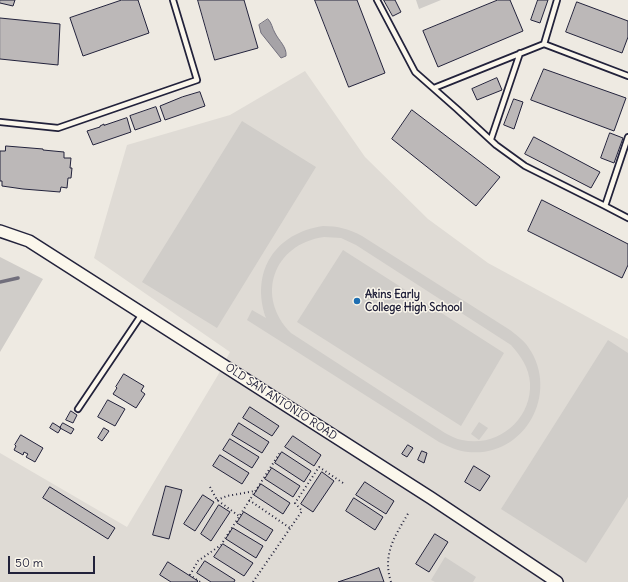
<!DOCTYPE html>
<html>
<head>
<meta charset="utf-8">
<style>
	body { margin:0 }
	#map { position:relative; width:628px; height:582px; overflow:hidden; background:#eeeae2; font-family:Delius,sans-serif }
	canvas { display:block }
	.scale { position:absolute; left:8px; top:556px; width:87px; height:18px; box-sizing:border-box; border:2px solid #22223b; border-top:0; padding-left:5px; font-size:12px; line-height:14px; white-space:nowrap; color:#22223b; -webkit-text-stroke:3px #fbf7ec; paint-order:stroke }
</style>
</head>
<body>
<div id="map">
<canvas width="628" height="582"></canvas>
<div class="scale">50 m</div>
</div>
<script>
const g = document.querySelector('canvas').getContext('2d');
g.lineJoin = 'round';
function fillPath(path, color) {
  g.fillStyle = color;
  g.fill(path, 'evenodd');
}
function stroke(path, color, width, dash) {
  g.strokeStyle = color;
  g.lineWidth = width;
  g.lineCap = dash ? 'butt' : 'round';
  g.setLineDash(dash || []);
  g.stroke(path);
}
function write(font, color, halo, rows, align = 'center') {
  g.font = font + ' Delius,sans-serif';
  g.lineWidth = 3;
  g.setLineDash([]);
  g.textBaseline = 'middle';
  g.strokeStyle = halo;
  g.fillStyle = color;
  for (const [text, x, y, turn = 0] of rows) {
    g.save();
    g.translate(x, y);
    g.rotate((+turn || 0) * Math.PI / 180);
    g.textAlign = isNaN(turn) ? turn : align;
    if (halo) g.strokeText(text, 0, 0);
    g.fillText(text, 0, 0);
    g.restore();
  }
}
fillPath(new Path2D(`
	M 305,71 L 365,157 L 428,219 L 488,263 L 628,339 L 628,582 L 0,582 L 0,453 L 127,527 L 218,375 L 230,352 L 94,258 L 127,145 L 230,115 Z`), '#dfdbd5');
fillPath(new Path2D(`
	M 416,0 L 441,0 L 419,9 Z
	M 242,121 L 316,167 L 217,328 L 142,282 Z
	M 323,226 C 338,226 349,229 362,236 L 510,330 C 516,335 522,339 526,344 C 562,390 526,458 468,452 C 458,451 449,447 439,442 L 247,320 L 252,310 L 266,318 C 250,272 275,233 323,226 ZM 324,237 L 341,238 L 356,245 L 511,345 C 521,356 529,368 530,383 C 532,419 498,448 462,440 C 456,439 451,436 445,433 L 291,333 C 255,297 273,244 324,237 Z
	M 343,250 L 504,353 L 461,426 L 297,322 Z
	M 0,257 L 43,279 L 0,352 Z
	M 608,340 L 628,353 L 628,497 L 586,563 L 501,509 Z
	M 479,422 L 488,428 L 479,440 L 471,434 Z
	M 445,557 L 476,577 L 473,582 L 435,582 L 431,580 Z`), '#d0cdc9');
const water = new Path2D(`
	M 268,19 C 272,23 272,28 275,33 C 279,41 287,47 286,56 L 281,58 L 261,33 L 259,25 Z`);
fillPath(water, '#a6a3a7');
stroke(water, '#716f7c', 1);
stroke(new Path2D(`
	M 0,282 L 18,278`), '#716f7c', 3.5);
const building = new Path2D(`
	M 0,0 L 15,0 L 13,6 L 0,3 Z
	M 122,0 L 138,0 L 149,33 L 83,56 L 70,18 Z
	M 198,0 L 244,0 L 258,48 L 215,60 Z
	M 315,0 L 357,0 L 385,73 L 349,87 Z
	M 384,0 L 395,0 L 401,12 L 393,16 Z
	M 498,0 L 510,0 L 523,31 L 438,67 L 423,31 Z
	M 538,0 L 548,0 L 540,23 L 531,20 Z
	M 577,2 L 628,21 L 628,37 L 622,53 L 566,32 Z
	M 0,18 L 60,24 L 58,65 L 0,59 Z
	M 544,69 L 626,98 L 614,131 L 531,100 Z
	M 497,78 L 502,90 L 477,100 L 472,89 Z
	M 200,92 L 205,106 L 165,120 L 160,106 L 182,97 Z
	M 514,99 L 523,102 L 514,129 L 504,125 Z
	M 156,107 L 161,121 L 135,130 L 130,116 Z
	M 412,110 L 500,177 L 476,206 L 392,139 Z
	M 127,118 L 131,132 L 93,145 L 87,131 L 100,127 L 100,126 L 104,124 L 104,125 Z
	M 610,133 L 623,138 L 614,163 L 601,158 Z
	M 534,137 L 600,172 L 591,188 L 525,154 Z
	M 6,146 L 43,149 L 43,150 L 64,152 L 64,158 L 71,158 L 70,168 L 72,168 L 71,178 L 68,178 L 67,188 L 61,187 L 60,192 L 23,189 L 2,186 L 2,181 L 0,181 L 0,151 L 5,151 Z
	M 542,200 L 628,244 L 628,265 L 622,278 L 528,231 Z
	M 124,374 L 144,386 L 141,391 L 145,394 L 136,408 L 113,394 L 117,388 L 116,387 Z
	M 108,400 L 125,409 L 115,426 L 98,417 Z
	M 250,407 L 279,426 L 272,436 L 243,418 Z
	M 71,411 L 77,415 L 73,423 L 66,420 Z
	M 53,423 L 61,428 L 58,433 L 50,428 Z
	M 63,423 L 74,429 L 71,434 L 60,428 Z
	M 239,423 L 269,442 L 262,453 L 232,435 Z
	M 104,428 L 109,431 L 102,441 L 98,438 Z
	M 21,435 L 43,448 L 35,462 L 26,457 L 28,454 L 24,452 L 23,455 L 14,450 L 16,446 L 15,445 Z
	M 293,436 L 321,455 L 314,466 L 285,447 Z
	M 230,439 L 259,457 L 252,468 L 223,450 Z
	M 408,445 L 413,448 L 407,457 L 402,454 Z
	M 422,451 L 427,453 L 424,463 L 418,460 Z
	M 282,452 L 311,471 L 304,482 L 275,463 Z
	M 220,455 L 249,473 L 242,484 L 213,466 Z
	M 474,466 L 490,476 L 480,491 L 465,482 Z
	M 272,468 L 300,486 L 293,497 L 265,479 Z
	M 322,472 L 334,481 L 313,512 L 301,504 Z
	M 365,482 L 394,501 L 386,514 L 356,495 Z
	M 261,484 L 290,503 L 283,514 L 254,495 Z
	M 166,486 L 182,490 L 169,539 L 153,535 Z
	M 50,487 L 115,528 L 108,539 L 43,498 Z
	M 203,495 L 214,502 L 195,531 L 184,524 Z
	M 354,498 L 383,517 L 375,530 L 346,511 Z
	M 219,505 L 230,512 L 211,541 L 201,534 Z
	M 244,512 L 273,530 L 266,541 L 237,523 Z
	M 233,528 L 263,546 L 256,558 L 226,539 Z
	M 435,534 L 448,542 L 429,572 L 416,564 Z
	M 223,544 L 253,563 L 244,576 L 214,557 Z
	M 205,561 L 235,580 L 234,582 L 211,582 L 197,573 Z
	M 168,562 L 198,581 L 197,582 L 171,582 L 160,575 Z
	M 379,568 L 384,582 L 338,582 L 359,575 Z`);
fillPath(building, '#bcb8b8');
stroke(building, '#22223b', 1);
const service = new Path2D(`
	M 377,0 L 415,72 L 457,109 L 496,145 L 525,166 L 605,206 L 628,137
	M 544,44 L 557,0
	M 434,88 L 544,44 L 628,76
	M 0,122 L 58,128 L 197,80 L 173,0
	M 491,139 L 520,53
	M 605,206 L 628,218
	M 78,409 L 142,314`);
const tertiary = new Path2D(`
	M 0,231 L 29,241 L 431,498 L 557,582`);
stroke(service, '#22223b', 8);
stroke(tertiary, '#22223b', 14);
stroke(new Path2D(`
	M 210,487 L 217,500 L 239,516
	M 217,500 L 227,496 L 255,491
	M 249,500 L 290,528
	M 200,582 L 190,575 L 198,561 L 221,545 L 281,451
	M 253,582 L 302,511 L 295,503 L 319,467 L 343,483
	M 391,582 C 382,554 395,536 409,512`), '#22223b', 2, [1, 3]);
stroke(service, '#fbf7ec', 4.5);
stroke(tertiary, '#fbf7ec', 11);
for (const [x, y, r, color] of [
	[357,301,4,"#1f6fb2"]
]) {
  const dot = new Path2D();
  dot.arc(x, y, r, 0, 2 * Math.PI);
  g.fillStyle = color;
  g.fill(dot);
  stroke(dot, '#fbf7ec', 1.5);
}
write('bold 11px', '#22223b', '#fbf7ec', [
	["Akins Early",365,295],
	["College High School",365,308]
], 'left');
write('11px', '#22223b', '#fbf7ec', [
	["OLD SAN ANTONIO ROAD",281,402,33]
]);
</script>
</body>
</html>
